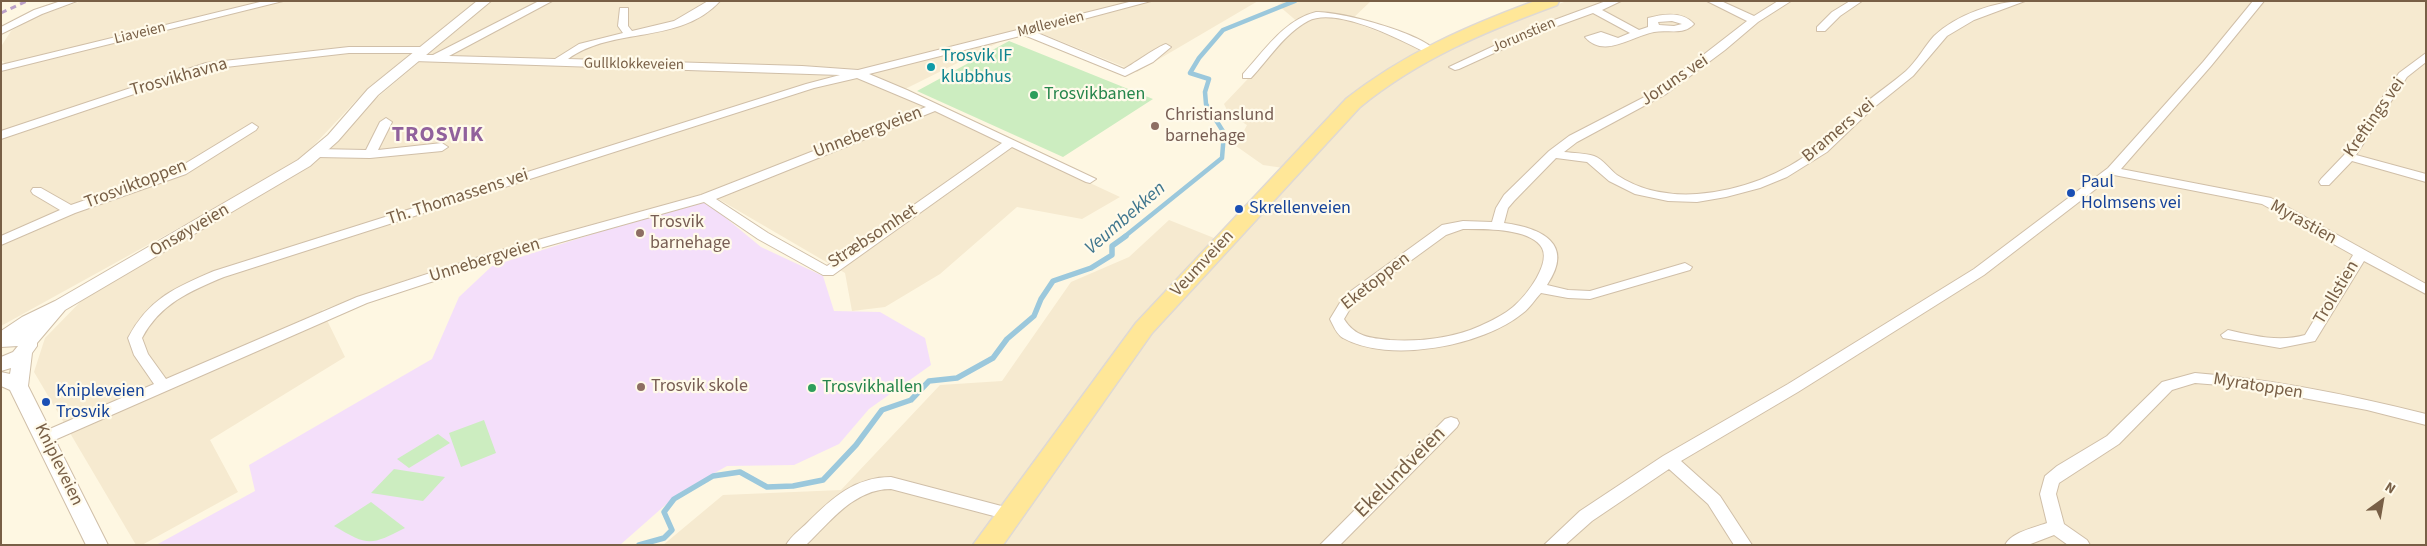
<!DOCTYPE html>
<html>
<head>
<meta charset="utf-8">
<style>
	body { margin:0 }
	#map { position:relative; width:2427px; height:546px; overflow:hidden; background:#fef7e2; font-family:"Source Sans 3",sans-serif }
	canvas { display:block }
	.frame { position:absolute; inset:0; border:2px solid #785f46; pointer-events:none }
	.north { position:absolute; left:2357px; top:476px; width:50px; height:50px; -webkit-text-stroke:4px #fffaea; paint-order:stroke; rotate:32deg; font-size:14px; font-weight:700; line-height:20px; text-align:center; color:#785f46 }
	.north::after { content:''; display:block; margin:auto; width:18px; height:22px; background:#785f46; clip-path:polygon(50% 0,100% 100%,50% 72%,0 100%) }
</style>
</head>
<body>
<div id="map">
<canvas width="2427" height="546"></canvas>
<div class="frame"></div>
<div class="north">N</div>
</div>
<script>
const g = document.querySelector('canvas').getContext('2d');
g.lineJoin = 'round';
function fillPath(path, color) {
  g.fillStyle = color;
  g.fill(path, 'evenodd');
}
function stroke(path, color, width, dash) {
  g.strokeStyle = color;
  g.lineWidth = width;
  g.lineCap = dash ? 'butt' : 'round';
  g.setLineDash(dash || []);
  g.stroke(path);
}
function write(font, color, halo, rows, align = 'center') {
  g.font = font + ' "Source Sans 3",sans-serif';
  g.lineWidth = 4.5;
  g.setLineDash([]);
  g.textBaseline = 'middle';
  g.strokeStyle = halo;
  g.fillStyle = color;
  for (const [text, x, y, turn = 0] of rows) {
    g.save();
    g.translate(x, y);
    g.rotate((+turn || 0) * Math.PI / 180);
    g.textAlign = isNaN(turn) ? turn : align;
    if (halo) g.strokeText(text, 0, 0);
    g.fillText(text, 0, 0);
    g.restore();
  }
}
fillPath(new Path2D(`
	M 82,1 L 476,1 L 368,88 L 298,162 L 1,326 L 1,72 L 12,69 L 1,60 L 2,45 L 11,31 L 34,17 Z
	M 491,1 L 1258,1 L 1137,72 L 1028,28 L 897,93 L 1120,197 L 1082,219 L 1017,207 L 940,274 L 885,307 L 852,311 L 845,273 L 708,193 L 449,265 L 322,310 L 345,357 L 210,440 L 238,492 L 142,545 L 136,545 L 34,372 L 45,338 L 87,295 L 326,154 L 372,102 Z
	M 1284,1 L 1371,1 L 1350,21 L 1414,45 L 1430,57 L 1498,26 L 1567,1 L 2426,1 L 2426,545 L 663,545 L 723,495 L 841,490 L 940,385 L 1002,381 L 1071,282 L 1129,257 L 1169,220 L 1229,244 L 1297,170 L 1263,165 L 1236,146 L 1247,125 L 1229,114 L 1224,104 L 1300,24 L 1278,5 Z`), '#f6ead0');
fillPath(new Path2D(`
	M 703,199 L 761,247 L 823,276 L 834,311 L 880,312 L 925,338 L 931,365 L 869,409 L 839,444 L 794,465 L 727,466 L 679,493 L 620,545 L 156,545 L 255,491 L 249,465 L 432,359 L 459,297 L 492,266 Z`), '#f4dffa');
fillPath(new Path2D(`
	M 1009,41 L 1153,99 L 1063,157 L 917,91 Z
	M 484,420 L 496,453 L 461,467 L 449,433 Z
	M 438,434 L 450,443 L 409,468 L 397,459 Z
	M 394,469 L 445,477 L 423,501 L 371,493 Z
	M 371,502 L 405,528 C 370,546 368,546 334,526 Z`), '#ccedc0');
stroke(new Path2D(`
	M 1124,237 L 1222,158 L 1224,133 L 1206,104 L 1205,92 L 1209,79 L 1190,73 L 1199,58 L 1223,30 L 1295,1`), '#9bc8dc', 4.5);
stroke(new Path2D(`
	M 639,545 L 664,538 L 672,530 L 664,512 L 674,499 L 713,476 L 740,472 L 767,487 L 793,486 L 823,480 L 856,445 L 882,410 L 911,400 L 929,381 L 957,378 L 993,358 L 1007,339 L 1034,316 L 1041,299 L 1053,281 L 1091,268 L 1112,255 L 1112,246 L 1126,236`), '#9bc8dc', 5.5);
const minor = new Path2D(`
	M 61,1 L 77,1 L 42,14 L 1,34 L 1,27 L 34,10 Z
	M 264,1 L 283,1 L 1,71 L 1,65 Z
	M 539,1 L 552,1 L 449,56 L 555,59 L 579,44 L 623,33 L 618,26 L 620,8 L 628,8 L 628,26 L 632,31 L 674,21 L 708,1 L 720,1 C 680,45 613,26 568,59 L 802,66 L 858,70 L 1133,1 L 1151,1 L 1035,32 L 1124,69 C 1135,63 1158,46 1166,44 L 1171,47 L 1153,62 L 1125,76 L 1024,35 L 869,74 L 907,90 L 1096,179 L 1090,183 L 1086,182 L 1012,147 L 833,275 L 823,275 L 758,239 L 704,202 L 501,259 L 367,303 L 50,442 L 38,442 L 36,438 L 38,434 L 154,384 L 134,355 L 128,338 C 149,298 175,288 214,271 L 806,84 L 840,75 L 414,61 L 409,58 L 414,55 L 433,55 ZM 857,78 L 926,107 L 701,195 L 491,253 L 357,297 L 166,379 L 148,354 L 142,338 C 160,304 190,291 224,277 L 814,88 ZM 935,111 L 1002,143 L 827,266 L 768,233 L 716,199 Z
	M 1606,1 L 1621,1 L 1602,10 L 1639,30 L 1648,27 L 1648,18 C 1663,14 1683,11 1694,24 C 1683,36 1668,29 1654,32 C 1632,36 1604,59 1585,37 L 1601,32 L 1618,38 L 1630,33 L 1593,13 L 1538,33 L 1459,69 L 1455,70 L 1449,67 L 1530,29 ZM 1658,22 L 1672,21 L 1682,24 L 1674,26 L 1659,25 Z
	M 1707,1 L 1721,1 L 1754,16 L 1778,1 L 1791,1 L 1758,22 L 1725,50 L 1666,94 L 1577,142 L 1564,152 C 1573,153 1585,153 1594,156 C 1603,159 1610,170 1617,175 C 1640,191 1671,196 1697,194 C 1739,191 1784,174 1816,148 C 1833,135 1847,118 1864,104 C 1877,93 1892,83 1906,71 C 1917,61 1924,47 1934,36 C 1956,15 1995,1 2025,1 L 1974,20 L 1947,36 L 1913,76 L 1872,109 L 1827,152 L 1787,177 L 1760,188 L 1726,197 L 1697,202 L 1668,201 L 1635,194 L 1609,181 L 1587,162 L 1556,158 L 1514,201 L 1508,208 L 1504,223 C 1542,228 1575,244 1547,285 L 1568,290 L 1590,291 L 1685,263 L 1692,267 L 1690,270 L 1590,299 L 1568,298 L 1541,293 C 1535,299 1530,308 1523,313 C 1483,346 1389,364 1343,338 C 1337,335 1333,325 1330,319 L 1344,296 L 1442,225 L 1463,221 L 1492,222 L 1496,208 L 1504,195 L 1549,151 L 1569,136 L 1658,90 L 1747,21 ZM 1463,229 C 1483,229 1526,228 1540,245 C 1554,261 1526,296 1513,307 C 1505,314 1491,321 1480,326 C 1454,338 1419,342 1390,340 C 1370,338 1355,337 1344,319 L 1354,302 L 1446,235 Z
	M 1850,1 L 1862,1 L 1840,16 L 1825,31 L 1817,31 L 1817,27 L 1832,12 Z
	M 2253,1 L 2264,1 L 2211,66 L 2121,169 L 2271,198 L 2426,284 L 2426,294 L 2364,261 L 2315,341 L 2280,348 L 2223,338 L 2221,335 L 2228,330 C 2253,336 2280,342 2305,335 L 2353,255 L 2262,204 L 2114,175 L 1984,275 L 1798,392 L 1681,461 L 1720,496 L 1752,545 L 1734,545 L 1708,504 L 1669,469 L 1592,521 L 1565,545 L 1544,545 L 1580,511 L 1663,456 L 1788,384 L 1974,269 L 2108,168 L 2203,62 Z
	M 1316,12 C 1342,12 1419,32 1436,51 L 1435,53 L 1427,53 C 1401,40 1336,6 1308,21 C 1285,33 1268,60 1251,78 L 1243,78 L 1243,74 C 1264,51 1284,20 1316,12 Z
	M 349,47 L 424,47 L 429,50 L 424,53 L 349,53 L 208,69 L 1,139 L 1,131 L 206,63 Z
	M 2426,53 L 2426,62 L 2407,77 L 2356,155 L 2426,174 L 2426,182 L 2352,161 L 2329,185 L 2321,185 L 2319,182 L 2321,179 L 2344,155 L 2399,73 Z
	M 386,118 L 392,122 L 378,150 L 442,143 L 448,147 L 442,151 L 370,158 L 317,157 L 311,153 L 317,149 L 366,150 L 380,122 Z
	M 252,123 L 258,127 L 256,130 L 186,174 L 75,213 L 1,245 L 1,236 L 60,210 L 33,194 L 31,191 L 33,188 L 41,188 L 71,205 L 178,168 Z
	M 2195,373 C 2273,379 2350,395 2426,414 L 2426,425 L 2367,410 L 2245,387 L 2195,383 L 2172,390 L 2119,444 L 2059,483 L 2056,494 L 2064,524 L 2087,540 L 2090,545 L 2068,545 L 2054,535 L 2028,545 L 2005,545 C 2012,532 2033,528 2047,523 L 2040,494 L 2045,476 L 2057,466 L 2107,436 L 2162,382 Z
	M 1451,417 L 1457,419 L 1459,423 L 1457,427 L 1340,545 L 1320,545 L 1445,419 Z
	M 891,477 L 1009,508 L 1015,509 L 1017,514 L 1015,519 L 1009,520 L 891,489 C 854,489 831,521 806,545 L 786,545 C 791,536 801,529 808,522 C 832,498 855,477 891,477 Z`);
const tertiary = new Path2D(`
	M 477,1 L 491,1 L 378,95 L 338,141 L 310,166 L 65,310 L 37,343 L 37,346 L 32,353 L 28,386 L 108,545 L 86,545 L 10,390 L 1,386 L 1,372 L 10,374 L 11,368 L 1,371 L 1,357 L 13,352 L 18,346 L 1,347 L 1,331 L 22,317 L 55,301 L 298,160 L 328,135 L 368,89 Z`);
const primary = new Path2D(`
	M 1535,1 L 1559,1 L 1557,5 C 1486,31 1419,59 1360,107 L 1152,333 L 1003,545 L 973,545 L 1136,323 L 1346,99 C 1403,54 1467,26 1535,1 Z`);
stroke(minor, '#d0bfa8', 2);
stroke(tertiary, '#d0bfa8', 2);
stroke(primary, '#dfd9d3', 3);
fillPath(minor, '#fff');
fillPath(tertiary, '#fff');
fillPath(primary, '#ffe798');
stroke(new Path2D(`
	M 1,13 L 27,1`), '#bba0c8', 3, [6, 4.5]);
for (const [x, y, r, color] of [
	[931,67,5,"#0f9aa8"],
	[1034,95,5,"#2e9e5b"],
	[1155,126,5,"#8d6e63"],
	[2071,193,5,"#1a4fb4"],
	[1239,209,5,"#1a4fb4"],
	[640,233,5,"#8d6e63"],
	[641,387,5,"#8d6e63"],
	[812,388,5,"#2e9e5b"],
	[46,402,5,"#1a4fb4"]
]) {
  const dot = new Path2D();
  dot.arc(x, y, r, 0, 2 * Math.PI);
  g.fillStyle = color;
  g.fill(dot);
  stroke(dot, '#fffaea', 2);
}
write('15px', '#785f46', '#fffaea', [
	["Mølleveien",1051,25,-14],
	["Liaveien",140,34,-14],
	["Jorunstien",1524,36,-23],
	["Gullklokkeveien",634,65,1]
]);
write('18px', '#0d838f', '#fffaea', [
	["Trosvik IF",941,57],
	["klubbhus",941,78]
], 'left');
write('18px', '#785f46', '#fffaea', [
	["Trosvikhavna",179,78,-16],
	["Joruns vei",1675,81,-34],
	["Kreftings vei",2375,118,-55],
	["Bramers vei",1839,131,-40],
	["Unnebergveien",868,133,-21],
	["Trosviktoppen",136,185,-21],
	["Th. Thomassens vei",458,198,-18],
	["Myrastien",2303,223,29],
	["Onsøyveien",190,231,-30],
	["Stræbsomhet",873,237,-33],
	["Unnebergveien",485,261,-17],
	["Veumveien",1203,264,-47],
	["Eketoppen",1376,282,-38],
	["Trollstien",2337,293,-59],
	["Myratoppen",2258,387,9],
	["Knipleveien",58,465,64]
]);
write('18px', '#27864d', '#fffaea', [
	["Trosvikbanen",1044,95],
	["Trosvikhallen",822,388]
], 'left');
write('18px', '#785e54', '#fffaea', [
	["Christianslund",1165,116],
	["barnehage",1165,137],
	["Trosvik",650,223],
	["barnehage",650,244],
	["Trosvik skole",651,387]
], 'left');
write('18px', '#164399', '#fffaea', [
	["Paul",2081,183],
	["Holmsens vei",2081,204],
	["Skrellenveien",1249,209],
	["Knipleveien",56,392],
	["Trosvik",56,413]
], 'left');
write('italic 19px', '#3e758d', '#fffaea', [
	["Veumbekken",1126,219,-41]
]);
write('21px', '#785f46', '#fffaea', [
	["Ekelundveien",1401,473,-45]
]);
g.letterSpacing = '1px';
write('bold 22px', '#91619c', '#fffaea', [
	["TROSVIK",438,136]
]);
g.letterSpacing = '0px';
</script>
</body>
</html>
